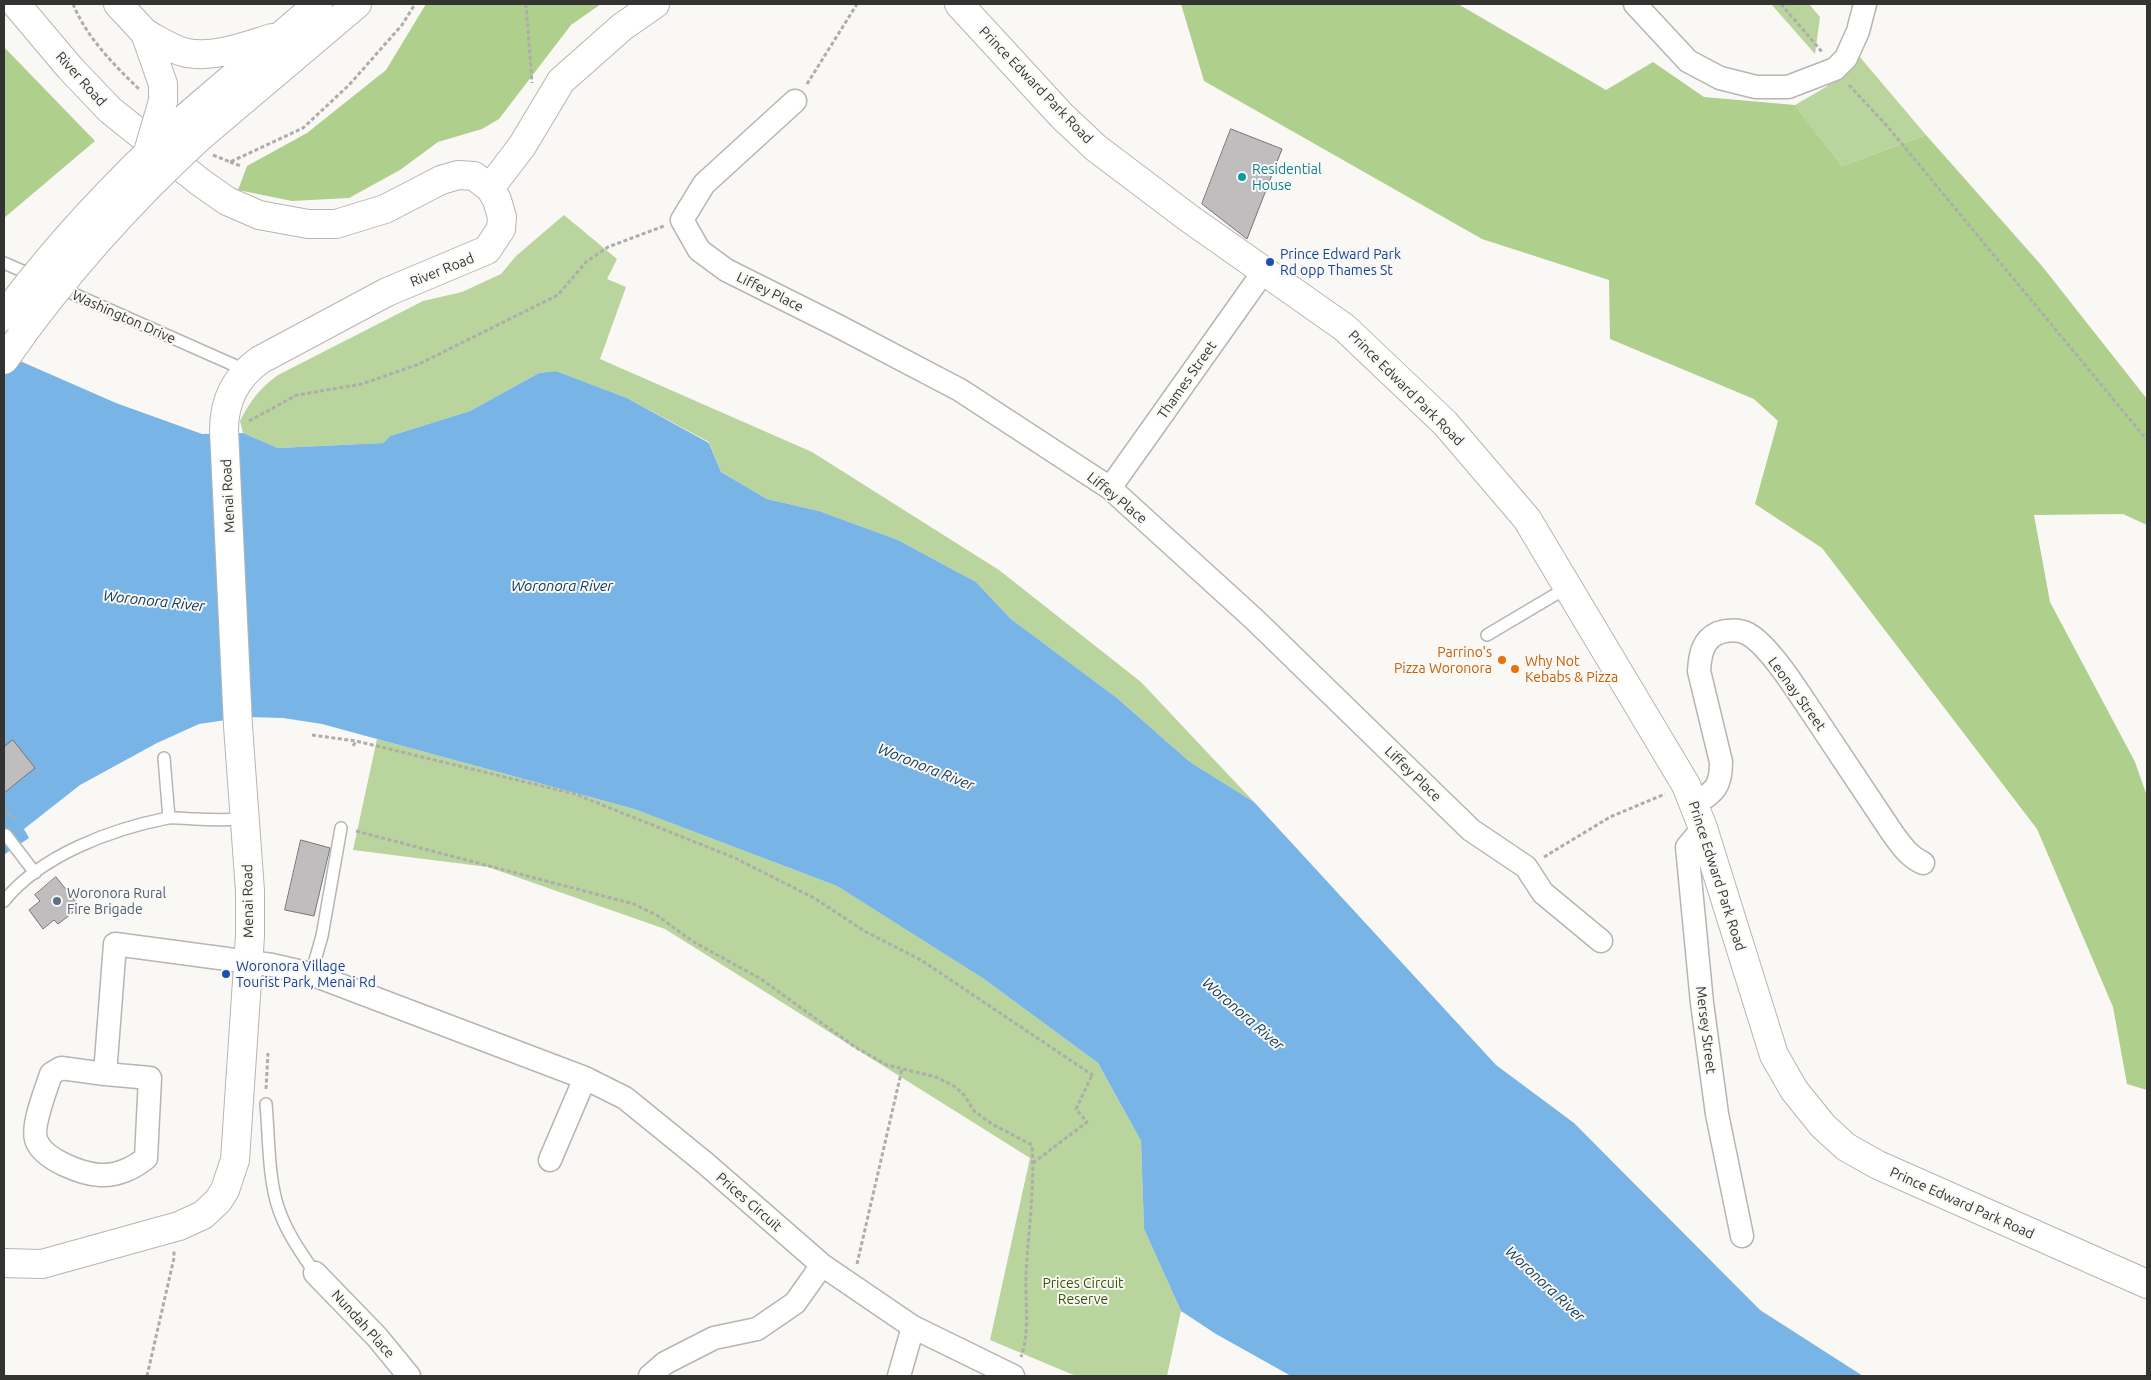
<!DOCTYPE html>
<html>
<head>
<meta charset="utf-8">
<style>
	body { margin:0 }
	#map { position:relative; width:2151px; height:1380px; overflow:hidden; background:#f9f8f5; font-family:Ubuntu,sans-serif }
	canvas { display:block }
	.frame { position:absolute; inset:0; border:5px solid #333332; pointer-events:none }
</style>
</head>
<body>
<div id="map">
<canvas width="2151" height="1380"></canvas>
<div class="frame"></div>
</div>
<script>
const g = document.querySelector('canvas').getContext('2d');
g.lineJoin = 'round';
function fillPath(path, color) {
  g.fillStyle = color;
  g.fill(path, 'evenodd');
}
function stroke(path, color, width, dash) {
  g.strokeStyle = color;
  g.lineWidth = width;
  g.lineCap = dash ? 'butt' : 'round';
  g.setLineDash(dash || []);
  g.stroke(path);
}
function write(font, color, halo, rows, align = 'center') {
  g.font = font + ' Ubuntu,sans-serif';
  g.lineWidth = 4;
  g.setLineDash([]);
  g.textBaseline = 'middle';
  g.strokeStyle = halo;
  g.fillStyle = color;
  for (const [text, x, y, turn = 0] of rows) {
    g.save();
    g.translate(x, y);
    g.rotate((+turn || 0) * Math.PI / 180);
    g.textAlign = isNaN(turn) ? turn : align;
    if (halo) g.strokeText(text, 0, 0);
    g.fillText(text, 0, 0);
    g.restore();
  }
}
fillPath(new Path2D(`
	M 1771,4 L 1809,4 L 1820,17 L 1815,54 Z
	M 1859,56 L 1926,135 L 1842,166 L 1795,105 L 1826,87 Z
	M 564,215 L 617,259 L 607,279 L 626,287 L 600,359 L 812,452 L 999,570 L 1141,682 L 1254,802 L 1190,762 L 1117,698 L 1011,619 L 976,582 L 898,540 L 819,511 L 767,499 L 721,472 L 709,442 L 627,398 L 556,371 L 539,373 L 470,411 L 390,436 L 383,443 L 278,448 L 243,433 L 240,421 C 250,401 260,388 278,375 L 423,301 L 462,292 L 501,274 L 516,256 Z
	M 377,739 L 634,809 L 837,886 L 984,979 L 1098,1063 L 1141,1141 L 1144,1229 L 1181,1311 L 1167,1376 L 1076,1376 L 990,1340 L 1030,1158 L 665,929 L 488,867 L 353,850 Z`), '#b9d59d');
fillPath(new Path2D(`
	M 426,4 L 601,4 L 571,25 L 499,119 L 482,129 L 438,142 L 400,170 L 349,198 L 292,201 L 238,190 L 247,166 L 307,133 L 386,70 Z
	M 1181,4 L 1458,4 L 1606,90 L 1653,62 L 1704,97 L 1795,105 L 1842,166 L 1926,135 L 2042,266 L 2147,399 L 2147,525 L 2123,514 L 2034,515 L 2050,602 L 2135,762 L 2147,796 L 2147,1090 L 2127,1084 L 2113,1007 L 2037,829 L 1822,548 L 1755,504 L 1778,421 L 1754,399 L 1610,339 L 1609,280 L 1482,239 L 1204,81 Z
	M 4,47 L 95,141 L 4,218 Z`), '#afcf8d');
fillPath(new Path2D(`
	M 4,354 L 116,403 L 202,434 L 243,433 L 278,448 L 383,443 L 390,436 L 470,411 L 539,373 L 556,371 L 627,398 L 709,443 L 721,472 L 767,499 L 819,511 L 898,540 L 976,582 L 1011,619 L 1117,698 L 1190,762 L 1254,802 L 1496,1065 L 1574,1123 L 1760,1310 L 1863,1376 L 1291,1376 L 1216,1334 L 1181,1311 L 1144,1229 L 1141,1141 L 1098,1063 L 984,979 L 837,886 L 634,809 L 322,724 L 283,718 L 247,717 L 199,724 L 157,743 L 80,785 L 24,829 L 29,838 L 5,854 Z`), '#79b4e7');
const building = new Path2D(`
	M 1231,129 L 1282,149 L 1247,239 L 1202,204 Z
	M 13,740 L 35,768 L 4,793 L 4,747 Z
	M 301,840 L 330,848 L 314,916 L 285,910 Z
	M 56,877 L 80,907 L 58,924 L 54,920 L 43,929 L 29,910 L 40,901 L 35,895 Z`);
fillPath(building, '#c0bdbf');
stroke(building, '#777476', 1);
const service = new Path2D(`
	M 4,263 L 34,276
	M 58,287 L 245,370
	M 1487,635 L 1568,587
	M 164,758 L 169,818
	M 6,835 L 35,873
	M 4,901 C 41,855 112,829 168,818 C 176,817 187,819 195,819 C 212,820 228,820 245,819
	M 311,974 L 322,936 L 341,828
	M 266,1104 C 269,1136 268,1180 279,1210 C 287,1233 301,1253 315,1273`);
const minor = new Path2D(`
	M 1635,4 L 1688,61 L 1720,78 L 1756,87 L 1788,87 L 1835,69 L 1846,58 L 1858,31 L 1865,4
	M 795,101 L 704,184 L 682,220 L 699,250 L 726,270 L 838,326 L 960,390 L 1110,488 L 1254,619 L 1471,830 L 1526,867 L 1543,893 L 1601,941
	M 1110,488 L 1264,271
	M 1695,804 C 1715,791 1721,787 1721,762 L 1699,671 C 1700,656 1702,640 1718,633 C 1727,630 1739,629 1748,634 C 1770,646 1800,695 1815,717 C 1841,756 1867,795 1893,834 C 1902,846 1909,857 1923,863
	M 1703,828 L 1687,847 L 1702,1003 L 1717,1114 L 1742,1236
	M 105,1074 L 61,1068 L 51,1074 C 46,1090 30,1128 37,1142 C 45,1160 82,1174 100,1175 C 117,1176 134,1168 146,1158 L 150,1078 L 105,1074 L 115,944 L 272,965 L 311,974 L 585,1078 L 625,1098 L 705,1163 L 822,1265 L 913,1327 L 1013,1376
	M 550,1160 L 585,1078
	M 315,1273 L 377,1337 L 409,1376
	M 650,1376 L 665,1363 L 714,1338 L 757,1329 L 795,1303 L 822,1265
	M 899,1376 L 913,1327`);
const tertiary = new Path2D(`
	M 118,4 L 145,33
	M 959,4 L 1062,116 L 1096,148 L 1190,219 L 1345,328 L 1445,423 L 1527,519 L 1686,785 L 1703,828 L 1774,1055 L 1794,1090 L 1823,1126 L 1846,1147 L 1878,1165 L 2147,1284
	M 490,188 L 522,146 L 561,81 L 622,27 L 655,4
	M 4,1263 L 42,1264 L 179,1226 L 203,1215 L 218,1201 L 225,1190 L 235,1160 L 250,936 L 250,891 L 238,726 L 224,430 C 224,400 236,377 260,360 L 387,292 L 487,250 L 501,229 L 502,217 L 497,200 L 490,188 L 474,176 L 458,175 L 441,180 L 385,209 L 336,224 L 308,224 L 259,215 L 227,201 L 200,182 L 110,110 L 70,68 L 16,4`);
const primary = new Path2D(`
	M 145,33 C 158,40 172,50 187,53 C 215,58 246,46 272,38
	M 145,33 L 163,84 L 163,101
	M 184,119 L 318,4
	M 201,136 L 357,4`);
stroke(service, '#b7b5b3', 14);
stroke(minor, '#b7b5b3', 25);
stroke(tertiary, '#b7b5b3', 30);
stroke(primary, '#b7b5b3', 30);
stroke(new Path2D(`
	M 73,4 C 87,38 114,65 140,90
	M 526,4 L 532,83
	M 1781,4 L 1823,53
	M 807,84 L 857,4
	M 1849,85 L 1887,126 L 2147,440
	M 213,155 L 230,162 L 303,128 L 349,85 L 402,25 L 415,4
	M 230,162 L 241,166
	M 249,421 L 297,395 L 362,384 L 419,364 L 558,295 L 586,262 L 608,247 L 664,226
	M 312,735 L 356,741 L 575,794 L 735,858 L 814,898 L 866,932 L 921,960 L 1094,1076
	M 353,746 L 356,741
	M 4,807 L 16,822
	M 356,831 L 634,904 L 658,916 L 692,941 L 761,979 L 855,1047 L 887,1065 L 936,1077 L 954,1086 L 965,1096 L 974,1111 L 992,1124 L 1032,1145 C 1035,1189 1028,1232 1026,1276 C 1025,1302 1030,1333 1021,1357
	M 1544,857 L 1610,817 L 1665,794
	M 266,1089 L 268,1053
	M 1033,1163 L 1087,1122 L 1076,1109 L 1092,1075
	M 857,1264 L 902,1069
	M 147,1376 L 174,1258 L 174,1250`), '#aeadab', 3, [4, 2.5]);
stroke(service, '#fff', 11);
stroke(minor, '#fff', 22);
stroke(tertiary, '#fff', 28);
stroke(primary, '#fff', 28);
const primaryBridge = new Path2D(`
	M 148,152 L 163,101
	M 4,316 C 57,244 118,180 184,119
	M 4,360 C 61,278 128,203 201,136`);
stroke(primaryBridge, '#b7b5b3', 30, []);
stroke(primaryBridge, '#fff', 28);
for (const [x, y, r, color] of [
	[1242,177,5,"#0f9aa8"],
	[1270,262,5,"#1a4fb4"],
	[1502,660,5,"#e8710a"],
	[1515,669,5,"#e8710a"],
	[57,901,5,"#5c6f8a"],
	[226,974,5,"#1a4fb4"]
]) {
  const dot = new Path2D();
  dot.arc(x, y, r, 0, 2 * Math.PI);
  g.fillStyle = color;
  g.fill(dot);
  stroke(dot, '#f9f8f5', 2);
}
write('14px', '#333332', '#f9f8f5', [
	["River Road",81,79,48],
	["Prince Edward Park Road",1036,85,46],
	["River Road",442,270,-22],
	["Liffey Place",770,292,26],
	["Washington Drive",124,317,24],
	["Thames Street",1187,380,-55],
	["Prince Edward Park Road",1406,388,45],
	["Menai Road",228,496,-93],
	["Liffey Place",1117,498,39],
	["Leonay Street",1797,694,54],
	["Liffey Place",1413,774,44],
	["Prince Edward Park Road",1717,876,72],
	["Menai Road",248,901,-91],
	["Mersey Street",1706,1030,83],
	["Prices Circuit",749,1202,41],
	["Prince Edward Park Road",1962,1203,24],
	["Nundah Place",363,1324,48]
]);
write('14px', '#0d838f', '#f9f8f5', [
	["Residential",1252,169],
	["House",1252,185]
], 'left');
write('14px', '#164399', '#f9f8f5', [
	["Prince Edward Park",1280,254],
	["Rd opp Thames St",1280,270],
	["Woronora Village",236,966],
	["Tourist Park, Menai Rd",236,982]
], 'left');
write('14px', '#c56008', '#f9f8f5', [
	["Parrino's",1492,652],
	["Pizza Woronora",1492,668],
	["Why Not",1525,661,"left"],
	["Kebabs & Pizza",1525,677,"left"]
], 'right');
write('14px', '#4e5e75', '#f9f8f5', [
	["Woronora Rural",67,893],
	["Fire Brigade",67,909]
], 'left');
write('14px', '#38540c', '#f9f8f5', [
	["Prices Circuit",1083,1283],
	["Reserve",1083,1299]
]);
write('italic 15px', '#0a3859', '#f9f8f5', [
	["Woronora River",562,586],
	["Woronora River",154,601,6],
	["Woronora River",926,767,22],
	["Woronora River",1243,1014,41],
	["Woronora River",1545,1284,43]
]);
</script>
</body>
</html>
